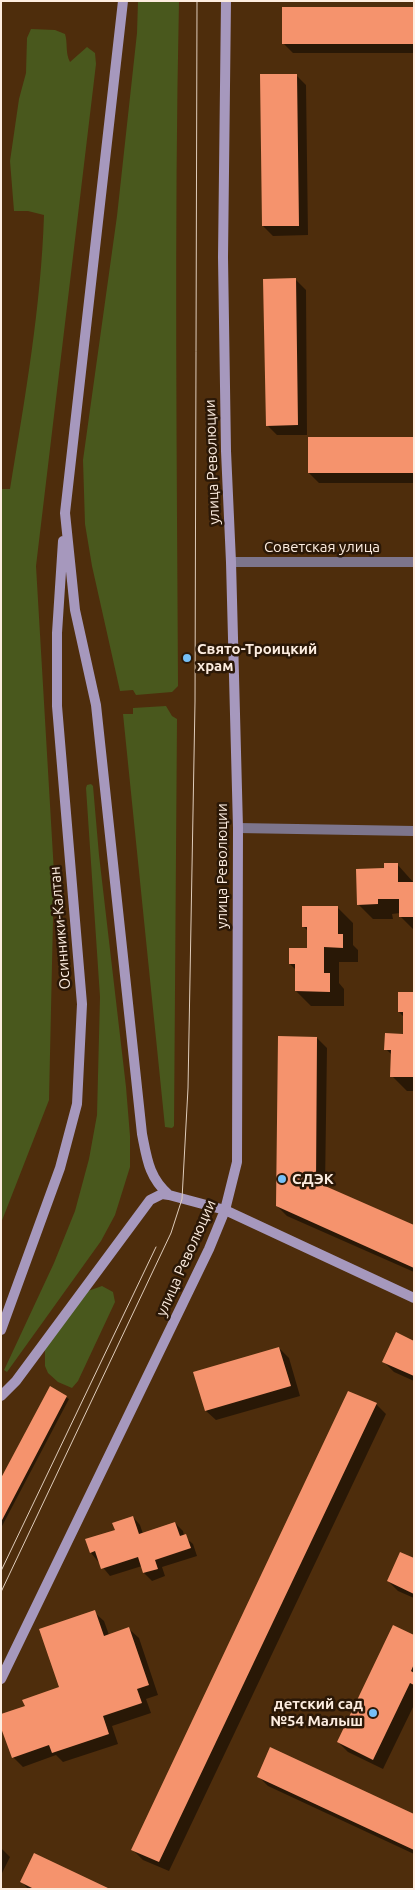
<!DOCTYPE html>
<html>
<head>
<meta charset="utf-8">
<style>
	body { margin:0 }
	#map { position:relative; width:415px; height:1890px; overflow:hidden; background:#4e2d0c; font-family:Ubuntu,sans-serif }
	canvas { display:block }
	.frame { position:absolute; inset:0; border:2px solid #fdede0; pointer-events:none }
</style>
</head>
<body>
<div id="map">
<canvas width="415" height="1890"></canvas>
<div class="frame"></div>
</div>
<script>
const g = document.querySelector('canvas').getContext('2d');
g.lineJoin = 'round';
function fillPath(path, color) {
  g.fillStyle = color;
  g.fill(path, 'evenodd');
}
function stroke(path, color, width, dash) {
  g.strokeStyle = color;
  g.lineWidth = width;
  g.lineCap = dash ? 'butt' : 'round';
  g.setLineDash(dash || []);
  g.stroke(path);
}
function write(font, color, halo, rows, align = 'center') {
  g.font = font + ' Ubuntu,sans-serif';
  g.lineWidth = 5;
  g.setLineDash([]);
  g.textBaseline = 'middle';
  g.strokeStyle = halo;
  g.fillStyle = color;
  for (const [text, x, y, turn = 0] of rows) {
    g.save();
    g.translate(x, y);
    g.rotate((+turn || 0) * Math.PI / 180);
    g.textAlign = isNaN(turn) ? turn : align;
    if (halo) g.strokeText(text, 0, 0);
    g.fillText(text, 0, 0);
    g.restore();
  }
}
fillPath(new Path2D(`
	M 138,1 L 179,1 C 174,230 177,458 178,686 L 172,692 L 136,695 L 133,690 L 120,691 L 92,566 L 85,524 L 83,460 L 117,216 L 137,33 Z
	M 31,29 L 55,30 L 65,34 C 68,43 65,53 70,62 L 87,47 L 95,53 L 96,64 L 36,566 L 54,873 L 49,1100 L 1,1223 L 1,489 L 10,489 C 25,398 41,307 44,215 L 28,211 L 14,211 L 10,161 L 19,99 L 26,73 L 27,38 Z
	M 166,706 L 172,716 L 177,719 L 174,1126 L 172,1128 L 165,1127 L 123,714 L 133,714 L 133,708 Z
	M 91,784 L 93,786 L 99,855 L 126,1087 L 130,1136 L 130,1167 L 115,1215 L 101,1241 L 7,1372 L 4,1370 L 6,1366 L 54,1263 L 75,1211 L 89,1159 L 97,1115 L 100,997 L 86,788 L 87,785 Z
	M 102,1286 L 113,1292 L 115,1302 L 78,1381 L 72,1388 L 58,1382 L 48,1373 L 45,1366 L 45,1348 L 88,1291 Z`), '#49581d');
fillPath(new Path2D(`
	M 414,8 L 414,53 L 293,53 L 283,43 Z
	M 296,75 L 306,85 L 308,235 L 273,236 L 263,226 Z
	M 296,280 L 306,290 L 307,435 L 277,435 L 267,425 Z
	M 414,438 L 414,483 L 319,483 L 309,473 Z
	M 397,864 L 414,883 L 414,930 L 400,916 L 400,913 L 392,914 L 393,919 L 373,919 L 358,904 L 385,870 Z
	M 338,908 L 353,923 L 353,945 L 358,950 L 358,962 L 339,962 L 339,983 L 344,989 L 344,1006 L 311,1006 L 296,991 L 296,970 L 290,964 L 308,949 L 309,932 L 303,926 Z
	M 414,993 L 414,1091 L 407,1091 L 392,1076 L 392,1055 L 386,1049 L 404,1035 L 404,1017 L 399,1012 Z
	M 317,1038 L 327,1048 L 325,1187 L 414,1227 L 414,1272 L 287,1216 L 277,1206 Z
	M 414,1342 L 414,1381 L 394,1372 L 384,1362 Z
	M 279,1348 L 289,1358 L 300,1396 L 216,1420 L 206,1411 Z
	M 50,1388 L 69,1399 L 1,1528 L 1,1481 Z
	M 376,1404 L 386,1414 L 169,1871 L 143,1860 L 133,1850 Z
	M 133,1517 L 140,1525 L 143,1534 L 175,1523 L 183,1531 L 184,1536 L 193,1544 L 197,1556 L 162,1567 L 165,1576 L 152,1581 L 144,1573 L 142,1566 L 110,1576 L 91,1553 Z
	M 414,1559 L 414,1598 L 398,1591 L 388,1581 Z
	M 94,1612 L 104,1621 L 109,1635 L 129,1629 L 139,1638 L 158,1695 L 146,1699 L 151,1713 L 112,1726 L 118,1744 L 63,1762 L 56,1755 L 23,1767 L 13,1757 L 26,1707 L 61,1688 Z
	M 414,1637 L 414,1705 L 383,1769 L 348,1752 L 338,1742 Z
	M 258,1776 L 414,1815 L 414,1854 L 268,1786 Z
	M 1,1848 L 10,1857 L 1,1875 Z
	M 22,1882 L 107,1889 L 28,1889 Z`), '#0007');
fillPath(new Path2D(`
	M 282,7 L 414,7 L 414,44 L 282,44 Z
	M 260,74 L 297,74 L 299,226 L 262,226 Z
	M 296,278 L 298,425 L 266,426 L 263,279 Z
	M 308,437 L 414,437 L 414,473 L 308,473 Z
	M 384,863 L 398,863 L 398,882 L 414,882 L 414,917 L 399,917 L 399,899 L 378,899 L 378,904 L 357,905 L 356,869 L 384,868 Z
	M 302,906 L 338,906 L 338,934 L 343,934 L 343,948 L 324,947 L 324,973 L 330,973 L 330,992 L 295,991 L 295,964 L 289,964 L 289,948 L 307,948 L 307,927 L 302,927 Z
	M 398,992 L 414,992 L 414,1077 L 390,1077 L 391,1050 L 384,1050 L 385,1033 L 403,1034 L 403,1012 L 398,1012 Z
	M 278,1036 L 317,1037 L 316,1182 L 414,1225 L 414,1268 L 276,1206 Z
	M 396,1332 L 414,1341 L 414,1376 L 382,1362 Z
	M 279,1347 L 291,1386 L 205,1411 L 193,1372 Z
	M 50,1386 L 67,1396 L 1,1522 L 1,1478 Z
	M 348,1391 L 377,1403 L 159,1862 L 131,1850 Z
	M 133,1516 L 139,1534 L 175,1522 L 180,1536 L 186,1534 L 191,1548 L 155,1560 L 158,1569 L 143,1573 L 138,1557 L 101,1569 L 95,1551 L 90,1553 L 85,1539 L 115,1530 L 112,1523 Z
	M 400,1552 L 414,1558 L 414,1594 L 387,1581 Z
	M 95,1610 L 104,1636 L 129,1627 L 149,1685 L 137,1689 L 142,1703 L 103,1716 L 109,1734 L 52,1753 L 49,1745 L 12,1758 L 1,1728 L 1,1714 L 25,1706 L 22,1700 L 59,1687 L 39,1629 Z
	M 393,1625 L 414,1635 L 414,1664 L 411,1671 L 414,1673 L 414,1685 L 410,1683 L 373,1760 L 337,1742 Z
	M 270,1747 L 414,1814 L 414,1850 L 257,1777 Z
	M 34,1853 L 110,1889 L 34,1889 L 20,1882 Z`), '#f5936d');
stroke(new Path2D(`
	M 231,562 L 414,562
	M 238,828 L 414,831`), '#7d758c', 10);
stroke(new Path2D(`
	M 169,1195 L 225,1210 L 414,1298
	M 1,1330 L 60,1168 L 77,1104 L 82,1004 L 57,706 L 57,633 L 63,541
	M 1,1396 L 16,1381 L 150,1200 L 162,1194 L 169,1195 C 149,1178 147,1159 142,1134 L 96,705 L 75,610 L 65,513 L 123,1
	M 1,1679 L 209,1249 L 225,1210 L 237,1162 L 238,828 L 231,562 L 226,451 L 223,257 L 226,1`), '#a698bd', 10);
stroke(new Path2D(`
	M 1,1571 L 156,1247
	M 1,1592 L 171,1233 L 182,1199 L 188,1088 L 195,702 L 197,1`), '#dfccbb', 1);
for (const [x, y, r, color] of [
	[187,658,5,"#76c0f7"],
	[282,1179,5,"#76c0f7"],
	[373,1713,5,"#76c0f7"]
]) {
  const dot = new Path2D();
  dot.arc(x, y, r, 0, 2 * Math.PI);
  g.fillStyle = color;
  g.fill(dot);
  stroke(dot, '#2b1807', 2);
}
write('15px', '#fdede0', '#2b1807', [
	["улица Революции",212,462,-92],
	["Советская улица",322,547],
	["улица Революции",222,866,-90],
	["Осинники-Калтан",60,928,-95],
	["улица Революции",186,1258,-66]
]);
write('bold 15px', '#fdede0', '#2b1807', [
	["Свято-Троицкий",197,649],
	["храм",197,666],
	["СДЭК",292,1179],
	["детский сад",363,1704,"right"],
	["№54 Малыш",363,1721,"right"]
], 'left');
</script>
</body>
</html>
